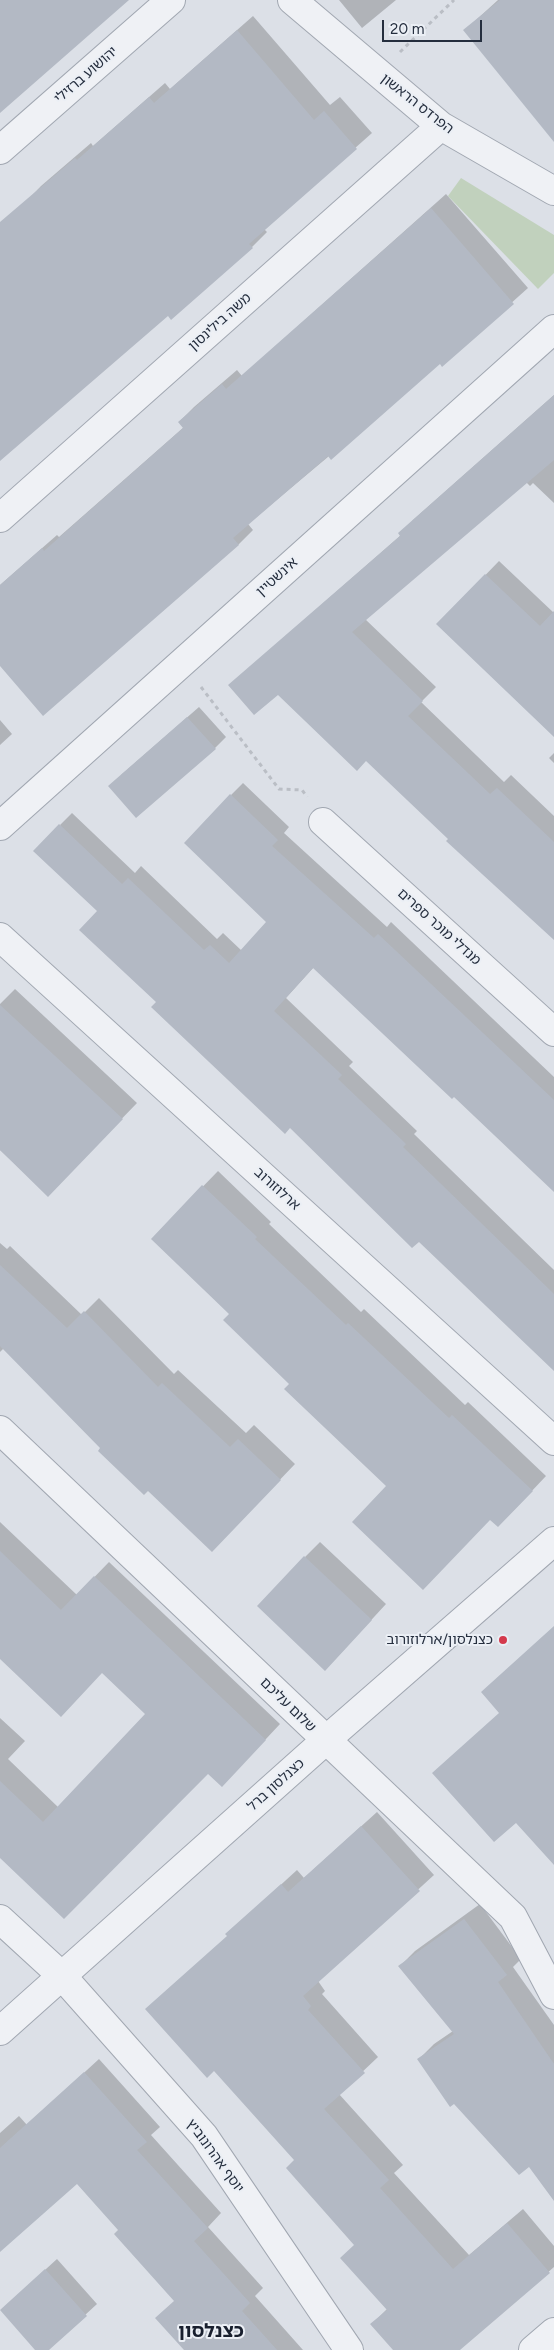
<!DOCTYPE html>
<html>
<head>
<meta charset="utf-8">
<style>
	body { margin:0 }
	#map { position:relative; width:554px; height:2350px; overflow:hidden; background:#dce0e7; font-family:Figtree,sans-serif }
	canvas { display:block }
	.scale { position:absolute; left:382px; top:20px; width:100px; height:22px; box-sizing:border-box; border:2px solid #252e3e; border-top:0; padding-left:6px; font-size:15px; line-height:18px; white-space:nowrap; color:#252e3e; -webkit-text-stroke:4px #ebeff5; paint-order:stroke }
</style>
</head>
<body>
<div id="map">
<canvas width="554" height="2350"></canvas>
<div class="scale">20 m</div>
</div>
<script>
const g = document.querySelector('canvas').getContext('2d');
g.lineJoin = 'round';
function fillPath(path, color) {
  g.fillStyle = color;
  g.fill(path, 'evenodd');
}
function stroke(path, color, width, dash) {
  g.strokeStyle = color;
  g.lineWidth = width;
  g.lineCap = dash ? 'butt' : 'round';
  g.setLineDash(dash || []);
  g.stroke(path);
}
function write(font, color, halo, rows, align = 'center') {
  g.font = font + ' Figtree,"Noto Sans Hebrew",sans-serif';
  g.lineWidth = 4;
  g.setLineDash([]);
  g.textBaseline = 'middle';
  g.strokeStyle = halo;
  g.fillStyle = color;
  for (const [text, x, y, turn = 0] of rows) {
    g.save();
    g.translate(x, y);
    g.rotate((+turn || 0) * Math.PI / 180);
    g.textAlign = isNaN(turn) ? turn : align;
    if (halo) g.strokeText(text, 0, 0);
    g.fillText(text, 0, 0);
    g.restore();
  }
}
fillPath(new Path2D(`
	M 461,178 L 554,235 L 554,273 L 538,289 L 448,196 Z`), '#c1d1bd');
fillPath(new Path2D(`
	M 339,0 L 396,0 L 362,28 Z
	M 498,0 L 554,0 L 554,124 L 465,30 Z
	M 253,16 L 330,105 L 340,97 L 372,133 L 264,229 L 267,232 L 252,247 L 168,315 L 0,460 L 0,229 L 41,186 L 91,143 L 93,146 L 165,83 L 170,89 Z
	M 446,194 L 528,288 L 442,365 L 440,363 L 248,524 L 253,530 L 238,545 L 0,664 L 0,585 L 57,535 L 59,537 L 184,427 L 179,422 L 194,407 L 237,370 L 242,376 Z
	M 554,395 L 554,503 L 533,483 L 530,486 L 525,481 L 365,619 L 436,687 L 421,702 L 504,782 L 511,775 L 554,816 L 554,939 L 366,759 L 278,693 L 230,685 L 401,535 L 413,520 Z
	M 499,561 L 554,613 L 554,735 L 438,624 Z
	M 199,707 L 226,737 L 215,748 L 121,775 Z
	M 0,720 L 12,734 L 0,745 Z
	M 554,753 L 554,763 L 549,758 Z
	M 243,783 L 289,827 L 284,833 L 387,927 L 391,922 L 554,1077 L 554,1191 L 454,1095 L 314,967 L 286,998 L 353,1062 L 349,1066 L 417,1131 L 414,1134 L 554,1270 L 554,1370 L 418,1240 L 290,1127 L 157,1002 L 98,911 L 60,825 L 72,813 L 135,873 L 141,866 L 217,939 L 223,933 L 242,951 L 268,922 L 231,795 Z
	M 15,989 L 137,1103 L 48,1195 L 0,1150 L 0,1004 Z
	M 218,1171 L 271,1222 L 269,1224 L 361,1312 L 364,1309 L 465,1405 L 468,1402 L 546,1476 L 513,1511 L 490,1518 L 388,1486 L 291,1384 L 231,1314 L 152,1239 Z
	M 0,1243 L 7,1249 L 10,1246 L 82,1315 L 99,1298 L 174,1374 L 178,1370 L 246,1433 L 254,1425 L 295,1464 L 226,1536 L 102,1448 L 4,1348 L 0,1352 Z
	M 0,1522 L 77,1595 L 109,1562 L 280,1724 L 237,1770 L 208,1772 L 0,1856 L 0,1718 L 25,1741 L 8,1759 L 58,1807 L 147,1714 L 103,1672 L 0,1651 Z
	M 320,1542 L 386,1604 L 340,1654 L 305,1557 Z
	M 377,1812 L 434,1875 L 318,1981 L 325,1991 L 322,1994 L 378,2057 L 339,2094 L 403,2165 L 394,2173 L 469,2255 L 523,2209 L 554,2246 L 554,2267 L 459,2350 L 394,2350 L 372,2324 L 388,2308 L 356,2244 L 296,2160 L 227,1934 L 297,1870 L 304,1878 Z
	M 480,1904 L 521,1959 L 513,1967 L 554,2025 L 554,2199 L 529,2165 L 419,2059 L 434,2044 L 453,2031 L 400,1966 L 415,1951 Z
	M 99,2059 L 160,2127 L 151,2135 L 221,2213 L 208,2227 L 263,2288 L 255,2296 L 303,2350 L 186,2350 L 175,2300 L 120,2230 L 77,2182 L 0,2244 L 0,2133 L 19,2116 L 27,2125 Z
	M 57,2259 L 97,2304 L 47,2350 L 36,2350 L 12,2300 Z`), '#0003');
fillPath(new Path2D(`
	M 0,0 L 129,0 L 0,113 Z
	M 500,0 L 554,0 L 554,142 L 463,30 Z
	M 237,30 L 314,120 L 324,111 L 357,149 L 249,244 L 253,248 L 171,320 L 168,316 L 0,461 L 0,222 L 75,158 L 77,160 L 149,97 L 154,103 Z
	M 431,208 L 514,304 L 442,367 L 440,364 L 331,460 L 328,456 L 233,538 L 239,545 L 43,716 L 0,666 L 0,585 L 42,548 L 44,551 L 183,428 L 178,422 L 222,384 L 226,389 Z
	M 554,395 L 554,460 L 352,632 L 423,701 L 408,716 L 490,794 L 497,788 L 554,842 L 554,940 L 446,841 L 448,839 L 366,761 L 357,771 L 278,695 L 254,715 L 228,685 L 400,536 L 398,533 Z
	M 485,574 L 540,626 L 554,611 L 554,737 L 436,624 Z
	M 187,717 L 216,749 L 136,818 L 108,786 Z
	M 230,794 L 278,840 L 272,846 L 374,938 L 378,934 L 554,1100 L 554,1192 L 454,1097 L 452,1099 L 313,968 L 274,1011 L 342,1075 L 338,1079 L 406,1144 L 403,1147 L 554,1294 L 554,1371 L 419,1242 L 412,1248 L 290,1128 L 285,1134 L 151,1007 L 156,1002 L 79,930 L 97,911 L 33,851 L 59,824 L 122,884 L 128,878 L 204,950 L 210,945 L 229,963 L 266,922 L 184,843 Z
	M 0,1005 L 123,1119 L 48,1197 L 0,1150 Z
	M 202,1185 L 257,1237 L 255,1239 L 346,1325 L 348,1323 L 449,1418 L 452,1415 L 533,1491 L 498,1527 L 490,1520 L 423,1590 L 352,1522 L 386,1486 L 284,1389 L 289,1384 L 223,1320 L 229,1314 L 151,1239 Z
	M 0,1265 L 67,1328 L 84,1311 L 158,1387 L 162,1383 L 230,1447 L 238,1439 L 281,1480 L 212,1552 L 148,1491 L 144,1495 L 98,1451 L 100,1448 L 0,1346 Z
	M 0,1551 L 61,1610 L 94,1576 L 266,1740 L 222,1787 L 208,1774 L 64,1919 L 0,1858 L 0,1781 L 43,1822 L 145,1714 L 102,1673 L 61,1717 L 0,1659 Z
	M 304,1556 L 372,1620 L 325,1671 L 257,1606 Z
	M 554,1626 L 554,1865 L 516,1823 L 494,1842 L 432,1773 L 499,1713 L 481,1692 Z
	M 361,1826 L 420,1891 L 303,1996 L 311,2006 L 308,2010 L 365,2073 L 324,2109 L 389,2180 L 380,2188 L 453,2269 L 507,2223 L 550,2273 L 460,2350 L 393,2350 L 370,2324 L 387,2310 L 340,2258 L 354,2245 L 286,2168 L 294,2160 L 214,2071 L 207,2078 L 145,2009 L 227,1936 L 225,1934 L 281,1884 L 288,1892 Z
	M 464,1919 L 507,1975 L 498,1982 L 554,2064 L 554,2201 L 529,2167 L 519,2175 L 454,2104 L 450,2107 L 417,2059 L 454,2034 L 398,1966 Z
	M 84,2072 L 147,2142 L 137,2150 L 208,2228 L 194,2241 L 250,2303 L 242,2311 L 277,2350 L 184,2350 L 155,2318 L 174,2301 L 114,2234 L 118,2230 L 77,2184 L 0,2252 L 0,2148 Z
	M 45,2269 L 87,2316 L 49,2350 L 35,2350 L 0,2310 Z`), '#b3b9c4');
const minor = new Path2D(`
	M 292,0 L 441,126 L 554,191
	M 0,150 L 171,0
	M 0,518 L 441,126
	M 323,822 L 554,1032
	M 0,826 L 554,329
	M 0,937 L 554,1441
	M 0,1430 L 513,1917 L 554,1995
	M 0,1919 L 62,1976 L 204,2136 L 349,2350
	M 533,2350 L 554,2332`);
const tertiary = new Path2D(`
	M 0,2031 L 326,1740 L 554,1541`);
stroke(minor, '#a1a7b1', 30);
stroke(tertiary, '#a1a7b1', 30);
stroke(new Path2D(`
	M 400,52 L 454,0
	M 201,687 L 279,789 L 302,790 L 307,797`), '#babec5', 3, [4, 4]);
stroke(minor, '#eff1f5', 28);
stroke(tertiary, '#eff1f5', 28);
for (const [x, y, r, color] of [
	[503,1640,5,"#d4394c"]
]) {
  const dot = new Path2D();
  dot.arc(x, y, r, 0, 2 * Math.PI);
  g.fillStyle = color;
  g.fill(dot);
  stroke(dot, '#ebeff5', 2);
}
write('14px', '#252e3e', '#ebeff5', [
	["יהושוע ברזילי",86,75,-41],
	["הפרדס הראשון",417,104,38],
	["משה בילינסון",220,322,-42],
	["אינשטיין",277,577,-42],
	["מנדלי מוכר ספרים",439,927,42],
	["ארלוזורוב",277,1189,42],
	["שלום עליכם",288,1705,44],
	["כצנלסון ברל",276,1785,-42],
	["יוסף אהרונוביץ",215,2156,54]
]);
write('14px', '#252e3e', '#ebeff5', [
	["כצנלסון/ארלוזורוב",493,1640]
], 'right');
write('bold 19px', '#181f2e', '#ebeff5', [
	["כצנלסון",211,2331]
]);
</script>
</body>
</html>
